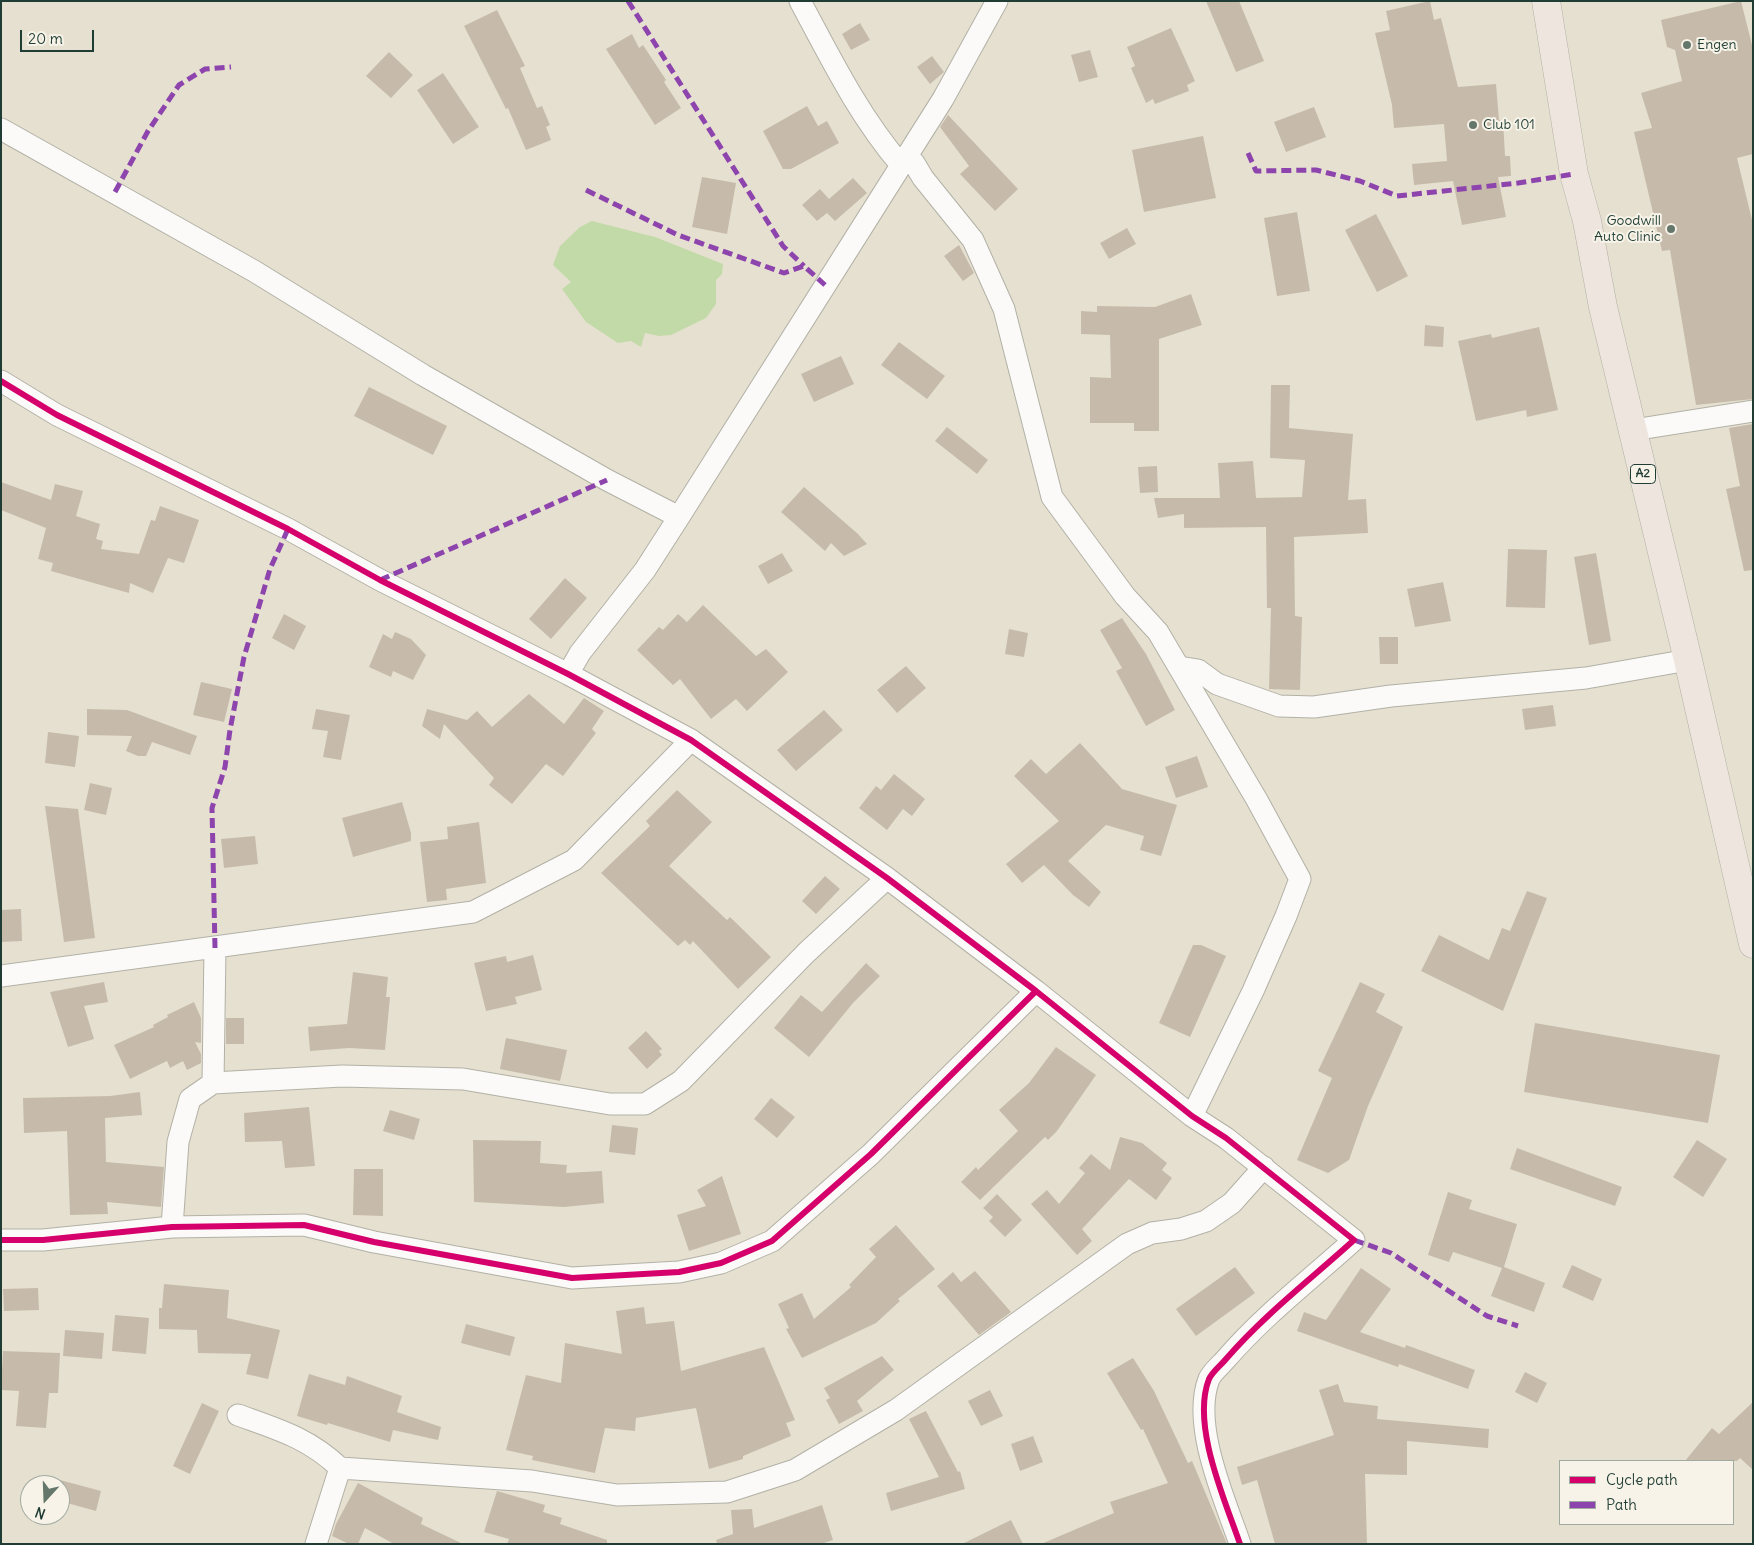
<!DOCTYPE html>
<html>
<head>
<meta charset="utf-8">
<style>
	body { margin:0 }
	#map { position:relative; width:1754px; height:1545px; overflow:hidden; background:#e6e0d0; font-family:Delius,sans-serif }
	canvas { display:block }
	.frame { position:absolute; inset:0; border:2px solid #1f3d34; pointer-events:none }
	.legend { position:absolute; left:1559px; top:1460px; width:175px; height:65px; box-sizing:border-box; background:#f7f3e8; border:1px solid #a1aaa0; margin:0; padding:6px 9px; list-style:none; font-size:15px; color:#1f3d34 }
	.legend li { display:flex; align-items:center; gap:10px; height:25px }
	.legend b { width:25px; border:1px solid #a1aaa0 }
	.north { position:absolute; left:20px; top:1475px; width:50px; height:50px; box-sizing:border-box; background:#f7f3e8; border:1px solid #a1aaa0; border-radius:50%; rotate:200deg; font-size:14px; font-weight:700; line-height:20px; text-align:center; color:#1f3d34 }
	.north::after { content:''; display:block; margin:auto; width:18px; height:22px; background:#65766b; clip-path:polygon(50% 0,100% 100%,50% 72%,0 100%) }
	.scale { position:absolute; left:20px; top:30px; width:74px; height:22px; box-sizing:border-box; border:2px solid #1f3d34; border-top:0; padding-left:6px; font-size:15px; line-height:18px; white-space:nowrap; color:#1f3d34; -webkit-text-stroke:4px #f7f3e8; paint-order:stroke }
</style>
</head>
<body>
<div id="map">
<canvas width="1754" height="1545"></canvas>
<div class="frame"></div>
<ul class="legend">
<li><b style="height:6px;background:#d6006c"></b>Cycle path</li>
<li><b style="height:6px;background:#8e44ad"></b>Path</li>
</ul>
<div class="north">N</div>
<div class="scale">20 m</div>
</div>
<script>
const g = document.querySelector('canvas').getContext('2d');
g.lineJoin = 'round';
function fillPath(path, color) {
  g.fillStyle = color;
  g.fill(path, 'evenodd');
}
function stroke(path, color, width, dash) {
  g.strokeStyle = color;
  g.lineWidth = width;
  g.lineCap = dash ? 'butt' : 'round';
  g.setLineDash(dash || []);
  g.stroke(path);
}
function write(font, color, halo, rows, align = 'center') {
  g.font = font + ' Delius,sans-serif';
  g.lineWidth = 4;
  g.setLineDash([]);
  g.textBaseline = 'middle';
  g.strokeStyle = halo;
  g.fillStyle = color;
  for (const [text, x, y, turn = 0] of rows) {
    g.save();
    g.translate(x, y);
    g.rotate((+turn || 0) * Math.PI / 180);
    g.textAlign = isNaN(turn) ? turn : align;
    if (halo) g.strokeText(text, 0, 0);
    g.fillText(text, 0, 0);
    g.restore();
  }
}
fillPath(new Path2D(`
	M 592,221 L 655,237 L 723,264 L 722,274 L 716,280 L 716,304 L 706,318 L 671,335 L 659,336 L 645,333 L 641,347 L 631,341 L 618,343 L 586,322 L 562,289 L 571,282 L 553,265 L 560,246 L 580,227 Z`), '#c2daa7');
fillPath(new Path2D(`
	M 1206,1 L 1239,1 L 1264,61 L 1236,72 Z
	M 1430,1 L 1434,20 L 1441,18 L 1458,87 L 1496,84 L 1499,120 L 1503,120 L 1505,156 L 1510,156 L 1511,176 L 1498,177 L 1506,217 L 1462,225 L 1453,181 L 1414,185 L 1412,164 L 1447,161 L 1444,124 L 1394,128 L 1392,105 L 1375,33 L 1390,30 L 1386,11 Z
	M 1741,1 L 1753,49 L 1753,154 L 1737,158 L 1753,224 L 1753,399 L 1696,405 L 1670,250 L 1662,251 L 1634,132 L 1652,128 L 1641,93 L 1682,81 L 1675,50 L 1667,47 L 1661,20 Z
	M 497,10 L 525,66 L 520,68 L 537,108 L 542,106 L 550,125 L 546,127 L 551,140 L 526,150 L 508,108 L 506,109 L 464,26 Z
	M 860,23 L 870,40 L 851,50 L 842,34 Z
	M 1171,28 L 1195,81 L 1187,85 L 1189,91 L 1155,104 L 1153,99 L 1146,103 L 1131,68 L 1135,66 L 1127,47 Z
	M 632,34 L 639,48 L 643,45 L 666,80 L 664,82 L 681,108 L 655,125 L 606,49 Z
	M 1090,50 L 1098,77 L 1079,82 L 1071,55 Z
	M 389,52 L 413,75 L 391,98 L 366,76 Z
	M 932,56 L 944,72 L 930,84 L 917,67 Z
	M 443,73 L 479,127 L 453,144 L 417,90 Z
	M 807,106 L 818,126 L 827,121 L 839,143 L 791,169 L 783,169 L 763,131 Z
	M 1314,107 L 1326,137 L 1286,152 L 1274,122 Z
	M 948,115 L 1018,189 L 995,211 L 960,174 L 969,166 L 940,127 Z
	M 1203,136 L 1216,198 L 1144,212 L 1132,150 Z
	M 702,177 L 736,183 L 727,234 L 692,227 Z
	M 853,178 L 867,193 L 835,221 L 827,213 L 817,221 L 802,205 L 820,189 L 829,199 Z
	M 1297,212 L 1310,291 L 1277,296 L 1264,218 Z
	M 1376,214 L 1408,276 L 1377,292 L 1345,230 Z
	M 1127,228 L 1136,244 L 1109,259 L 1100,243 Z
	M 959,245 L 974,273 L 963,281 L 944,256 Z
	M 1191,294 L 1202,325 L 1159,339 L 1159,431 L 1134,431 L 1134,423 L 1090,423 L 1090,377 L 1111,378 L 1110,335 L 1081,334 L 1081,311 L 1097,312 L 1097,306 L 1155,307 Z
	M 1425,325 L 1444,327 L 1443,347 L 1424,346 Z
	M 1539,327 L 1558,410 L 1527,417 L 1526,410 L 1476,421 L 1458,341 L 1491,334 L 1492,338 Z
	M 899,342 L 945,376 L 927,399 L 881,365 Z
	M 841,356 L 854,384 L 814,402 L 801,374 Z
	M 1271,385 L 1290,385 L 1289,428 L 1353,434 L 1348,500 L 1366,499 L 1368,533 L 1294,537 L 1295,616 L 1302,617 L 1300,690 L 1269,689 L 1271,608 L 1267,608 L 1266,527 L 1184,528 L 1184,514 L 1158,518 L 1154,498 L 1220,498 L 1218,463 L 1253,461 L 1256,498 L 1302,497 L 1305,460 L 1270,458 Z
	M 369,387 L 447,426 L 433,455 L 354,416 Z
	M 1753,424 L 1753,570 L 1744,571 L 1726,489 L 1740,486 L 1729,428 Z
	M 947,427 L 988,460 L 977,474 L 935,441 Z
	M 1157,466 L 1158,492 L 1140,493 L 1138,467 Z
	M 1,482 L 51,500 L 55,484 L 83,491 L 76,516 L 100,524 L 96,539 L 103,541 L 101,549 L 139,554 L 151,520 L 155,521 L 160,506 L 199,520 L 184,563 L 168,558 L 153,593 L 130,583 L 129,593 L 51,571 L 53,563 L 38,559 L 46,528 L 1,510 Z
	M 804,487 L 858,534 L 867,544 L 844,556 L 831,543 L 825,551 L 781,512 Z
	M 1508,549 L 1547,550 L 1545,608 L 1506,607 Z
	M 782,553 L 793,571 L 768,584 L 758,566 Z
	M 1596,553 L 1611,641 L 1589,645 L 1574,557 Z
	M 565,578 L 587,598 L 551,639 L 529,619 Z
	M 1443,582 L 1451,621 L 1415,627 L 1407,589 Z
	M 703,605 L 756,656 L 766,649 L 788,672 L 747,711 L 736,699 L 711,719 L 680,679 L 673,685 L 637,650 L 659,627 L 663,630 L 678,614 L 687,622 Z
	M 284,614 L 306,626 L 294,650 L 272,638 Z
	M 1122,618 L 1146,654 L 1175,710 L 1146,726 L 1116,671 L 1122,668 L 1100,630 Z
	M 1009,629 L 1028,633 L 1024,657 L 1005,654 Z
	M 395,632 L 411,639 L 426,655 L 413,680 L 393,671 L 391,677 L 369,667 L 383,634 L 392,639 Z
	M 1379,637 L 1398,637 L 1398,664 L 1380,664 Z
	M 906,666 L 926,688 L 897,713 L 877,690 Z
	M 201,682 L 232,689 L 224,722 L 193,715 Z
	M 529,694 L 564,724 L 584,698 L 604,711 L 592,729 L 596,733 L 563,776 L 546,764 L 512,804 L 489,785 L 494,778 L 444,724 L 440,739 L 422,726 L 427,709 L 467,720 L 477,711 L 492,727 Z
	M 1553,705 L 1556,726 L 1525,730 L 1522,709 Z
	M 87,709 L 127,710 L 197,736 L 190,755 L 152,742 L 146,756 L 138,756 L 126,751 L 132,736 L 87,735 Z
	M 316,709 L 350,715 L 341,760 L 323,757 L 328,731 L 312,729 Z
	M 824,710 L 843,730 L 796,771 L 777,750 Z
	M 48,732 L 79,736 L 75,767 L 45,763 Z
	M 1080,743 L 1122,789 L 1177,805 L 1161,856 L 1140,850 L 1144,836 L 1106,825 L 1068,861 L 1101,892 L 1089,907 L 1073,895 L 1044,865 L 1022,883 L 1006,864 L 1059,821 L 1014,776 L 1031,759 L 1046,774 Z
	M 1197,756 L 1208,787 L 1176,798 L 1165,767 Z
	M 894,774 L 925,799 L 912,816 L 903,809 L 887,830 L 859,808 L 876,786 L 881,790 Z
	M 90,783 L 112,788 L 106,815 L 84,810 Z
	M 677,790 L 712,822 L 669,866 L 727,920 L 730,917 L 771,957 L 738,989 L 693,941 L 690,945 L 685,940 L 678,946 L 601,873 L 650,826 L 646,821 Z
	M 402,802 L 411,833 L 411,841 L 353,857 L 342,818 Z
	M 45,806 L 78,809 L 95,938 L 64,942 Z
	M 479,822 L 486,883 L 446,889 L 447,900 L 427,902 L 420,842 L 448,839 L 447,827 Z
	M 255,836 L 258,864 L 224,868 L 221,839 Z
	M 825,876 L 840,889 L 816,914 L 802,901 Z
	M 1527,891 L 1547,898 L 1503,1011 L 1421,971 L 1439,935 L 1489,960 L 1502,928 L 1510,931 Z
	M 21,909 L 22,941 L 1,942 L 1,910 Z
	M 1193,945 L 1201,945 L 1226,956 L 1190,1037 L 1159,1023 Z
	M 533,955 L 542,990 L 515,997 L 517,1004 L 486,1011 L 474,963 L 506,956 L 507,962 Z
	M 866,963 L 880,976 L 853,1003 L 809,1057 L 774,1028 L 801,995 L 822,1012 Z
	M 353,972 L 388,977 L 386,997 L 390,997 L 385,1050 L 349,1048 L 310,1051 L 308,1027 L 347,1024 Z
	M 104,982 L 108,1002 L 84,1006 L 94,1039 L 68,1047 L 50,992 Z
	M 1360,982 L 1385,994 L 1376,1012 L 1403,1027 L 1368,1106 L 1349,1160 L 1328,1173 L 1297,1160 L 1332,1078 L 1318,1071 Z
	M 194,1002 L 201,1018 L 201,1043 L 195,1042 L 201,1054 L 201,1063 L 187,1070 L 183,1061 L 170,1068 L 167,1061 L 130,1079 L 114,1045 L 154,1027 L 153,1025 L 168,1017 L 167,1015 Z
	M 226,1018 L 244,1018 L 244,1044 L 226,1044 Z
	M 1535,1023 L 1720,1055 L 1708,1123 L 1524,1092 Z
	M 646,1031 L 662,1049 L 659,1051 L 662,1055 L 647,1069 L 628,1048 Z
	M 506,1038 L 567,1050 L 560,1081 L 500,1069 Z
	M 1056,1047 L 1096,1075 L 1057,1131 L 1048,1140 L 1045,1137 L 980,1200 L 961,1182 L 976,1167 L 978,1170 L 1018,1131 L 999,1110 L 1029,1083 Z
	M 140,1092 L 142,1115 L 105,1118 L 106,1162 L 164,1167 L 161,1207 L 107,1202 L 108,1214 L 70,1215 L 67,1131 L 24,1133 L 23,1098 L 110,1096 Z
	M 771,1098 L 795,1117 L 777,1138 L 754,1119 Z
	M 309,1107 L 315,1166 L 285,1168 L 282,1141 L 245,1142 L 244,1113 Z
	M 390,1110 L 420,1119 L 414,1140 L 383,1131 Z
	M 612,1125 L 638,1128 L 635,1155 L 609,1152 Z
	M 1120,1137 L 1142,1143 L 1167,1163 L 1162,1170 L 1172,1178 L 1156,1200 L 1129,1179 L 1082,1229 L 1092,1241 L 1077,1255 L 1031,1204 L 1047,1190 L 1059,1204 L 1085,1173 L 1079,1168 L 1091,1154 L 1110,1170 Z
	M 473,1140 L 541,1141 L 540,1163 L 567,1165 L 566,1173 L 602,1171 L 604,1203 L 564,1207 L 474,1202 Z
	M 1697,1140 L 1727,1159 L 1703,1197 L 1673,1177 Z
	M 1517,1148 L 1622,1187 L 1615,1206 L 1510,1169 Z
	M 354,1169 L 383,1169 L 383,1216 L 353,1215 Z
	M 722,1176 L 741,1234 L 689,1251 L 677,1215 L 706,1206 L 697,1190 Z
	M 1448,1192 L 1472,1200 L 1469,1209 L 1517,1224 L 1504,1267 L 1545,1283 L 1534,1312 L 1491,1296 L 1502,1268 L 1453,1252 L 1449,1262 L 1428,1255 Z
	M 997,1194 L 1022,1220 L 1005,1237 L 989,1221 L 993,1217 L 983,1208 Z
	M 896,1225 L 935,1269 L 898,1299 L 900,1301 L 876,1323 L 802,1358 L 786,1329 L 789,1328 L 778,1304 L 802,1293 L 814,1319 L 851,1287 L 849,1285 L 876,1257 L 869,1249 Z
	M 1572,1265 L 1602,1279 L 1593,1301 L 1562,1287 Z
	M 1235,1267 L 1255,1293 L 1196,1336 L 1176,1309 Z
	M 1361,1268 L 1391,1289 L 1360,1332 L 1405,1348 L 1406,1345 L 1475,1370 L 1468,1389 L 1399,1364 L 1398,1367 L 1297,1331 L 1304,1312 L 1326,1320 Z
	M 975,1271 L 1011,1312 L 979,1335 L 937,1286 L 953,1272 L 961,1282 Z
	M 164,1284 L 229,1290 L 227,1318 L 280,1330 L 268,1379 L 246,1374 L 251,1354 L 198,1353 L 197,1330 L 159,1329 L 159,1308 L 162,1308 Z
	M 38,1288 L 39,1310 L 4,1311 L 3,1289 Z
	M 644,1307 L 646,1324 L 674,1321 L 681,1371 L 764,1347 L 795,1420 L 786,1423 L 791,1436 L 743,1456 L 743,1459 L 709,1469 L 696,1408 L 636,1418 L 635,1431 L 605,1428 L 595,1473 L 532,1460 L 533,1456 L 506,1450 L 526,1375 L 561,1383 L 565,1343 L 622,1354 L 616,1311 Z
	M 115,1315 L 149,1318 L 146,1354 L 112,1351 Z
	M 466,1324 L 515,1337 L 510,1356 L 461,1343 Z
	M 65,1330 L 104,1333 L 102,1359 L 63,1356 Z
	M 3,1351 L 60,1353 L 58,1393 L 49,1393 L 46,1428 L 16,1426 L 19,1391 L 1,1390 Z
	M 882,1356 L 894,1370 L 857,1401 L 863,1411 L 839,1424 L 826,1400 L 830,1398 L 824,1388 Z
	M 1133,1358 L 1154,1391 L 1188,1463 L 1192,1461 L 1227,1544 L 1041,1544 L 1114,1513 L 1110,1502 L 1168,1483 L 1143,1429 L 1141,1430 L 1107,1373 Z
	M 1525,1372 L 1547,1383 L 1537,1403 L 1515,1392 Z
	M 309,1374 L 345,1385 L 347,1376 L 402,1396 L 397,1412 L 441,1427 L 438,1440 L 393,1430 L 390,1442 L 328,1423 L 327,1425 L 297,1416 Z
	M 1338,1384 L 1344,1402 L 1378,1406 L 1377,1419 L 1489,1429 L 1488,1448 L 1407,1441 L 1407,1475 L 1365,1474 L 1367,1544 L 1275,1544 L 1257,1480 L 1242,1485 L 1237,1467 L 1334,1435 L 1319,1390 Z
	M 990,1390 L 1003,1416 L 981,1426 L 968,1401 Z
	M 1753,1402 L 1753,1470 L 1740,1458 L 1737,1461 L 1685,1461 L 1712,1428 L 1719,1434 Z
	M 202,1403 L 219,1411 L 190,1474 L 173,1466 Z
	M 926,1411 L 958,1472 L 960,1471 L 965,1489 L 891,1511 L 886,1493 L 939,1477 L 909,1419 Z
	M 1033,1436 L 1043,1462 L 1020,1471 L 1011,1444 Z
	M 60,1480 L 101,1491 L 96,1511 L 60,1501 Z
	M 358,1483 L 423,1518 L 421,1524 L 463,1544 L 394,1544 L 365,1528 L 358,1544 L 349,1544 L 332,1536 L 336,1524 Z
	M 497,1491 L 545,1505 L 543,1512 L 562,1518 L 560,1524 L 607,1540 L 607,1544 L 507,1544 L 509,1539 L 484,1532 Z
	M 822,1505 L 833,1540 L 821,1544 L 717,1544 L 716,1540 L 733,1534 L 731,1510 L 752,1509 L 754,1528 Z
	M 1011,1520 L 1023,1544 L 962,1544 Z`), '#c6bbab');
const minor = new Path2D(`
	M 800,1 C 831,59 859,116 901,165
	M 1,129 L 254,271 L 423,375 L 607,480 L 679,517
	M 906,157 L 914,163 L 923,178 L 973,240 L 1004,309 L 1052,497 L 1125,596 L 1158,632 L 1257,800 L 1300,879 L 1286,916 L 1253,991 L 1192,1116
	M 1,381 L 57,415 L 288,529 L 380,580 L 568,674 L 691,740 L 887,878 L 1036,991 L 1192,1116 L 1226,1138 L 1354,1240 C 1311,1279 1264,1315 1226,1359 C 1221,1365 1212,1372 1209,1379 C 1191,1425 1225,1500 1240,1544
	M 1633,430 L 1753,411
	M 1179,667 L 1198,670 L 1217,684 L 1279,706 L 1314,707 L 1391,696 L 1586,678 L 1688,660
	M 568,674 L 580,653 L 645,570 L 679,517 L 943,99 L 997,1
	M 1,976 L 473,912 L 574,860 L 691,740
	M 213,1083 L 215,948
	M 172,1227 L 178,1142 L 190,1099 L 213,1083 L 342,1076 L 463,1079 L 610,1104 L 645,1104 L 681,1081 L 806,953 L 887,878
	M 1,1240 L 43,1240 L 172,1227 L 304,1225 L 374,1242 L 572,1278 L 679,1272 L 721,1263 L 772,1241 L 871,1154 L 1036,991
	M 238,1415 C 277,1429 309,1438 340,1468 L 532,1481 L 617,1495 L 727,1492 L 795,1470 L 896,1410 L 1127,1244 L 1152,1233 L 1181,1229 L 1206,1221 L 1232,1203 L 1264,1167
	M 316,1544 L 340,1468`);
const primary = new Path2D(`
	M 1546,1 L 1574,174 L 1587,221 L 1603,307 L 1688,660 L 1753,944`);
stroke(minor, '#b2b1a6', 23);
stroke(primary, '#b2b1a6', 29);
stroke(minor, '#fbfaf8', 21);
stroke(primary, '#eee5de', 28);
stroke(new Path2D(`
	M 628,1 L 783,246 L 804,266
	M 1248,153 L 1256,171 L 1316,170 L 1360,181 L 1397,196 L 1518,183 L 1574,174
	M 586,190 L 678,235 L 784,273 L 804,266 L 825,285
	M 115,192 L 148,131 L 179,85 L 205,69 L 231,67
	M 380,580 L 607,480
	M 215,948 L 212,808 L 225,767 L 230,730 L 244,657 L 270,569 L 288,529
	M 1354,1240 L 1391,1253 L 1487,1316 L 1518,1326`), '#8e44ad', 5, [10, 5]);
stroke(new Path2D(`
	M 1,381 L 57,415 L 288,529 L 380,580 L 568,674 L 691,740 L 887,878 L 1036,991 L 1192,1116 L 1226,1138 L 1354,1240 C 1311,1279 1264,1315 1226,1359 C 1221,1365 1212,1372 1209,1379 C 1191,1425 1225,1500 1240,1544
	M 1,1240 L 43,1240 L 172,1227 L 304,1225 L 374,1242 L 572,1278 L 679,1272 L 721,1263 L 772,1241 L 871,1154 L 1036,991`), '#d6006c', 6);
for (const [x, y, r, color] of [
	[1687,45,5,"#65766b"],
	[1473,125,5,"#65766b"],
	[1671,229,5,"#65766b"]
]) {
  const dot = new Path2D();
  dot.arc(x, y, r, 0, 2 * Math.PI);
  g.fillStyle = color;
  g.fill(dot);
  stroke(dot, '#f7f3e8', 2);
}
for (const [x, y, w] of [
	[1643,474,25]
]) {
  const box = new Path2D();
  box.roundRect(x - w / 2, y - 9.5, w, 19, 4);
  g.fillStyle = '#f7f3e8';
  g.fill(box);
  stroke(box, '#1f3d34', 1);
}
write('bold 12px', '#1f3d34', null, [
	["A2",1643,474]
]);
write('14px', '#1f3d34', '#f7f3e8', [
	["Engen",1697,45],
	["Club 101",1483,125],
	["Goodwill",1661,221,"right"],
	["Auto Clinic",1661,237,"right"]
], 'left');
</script>
</body>
</html>
